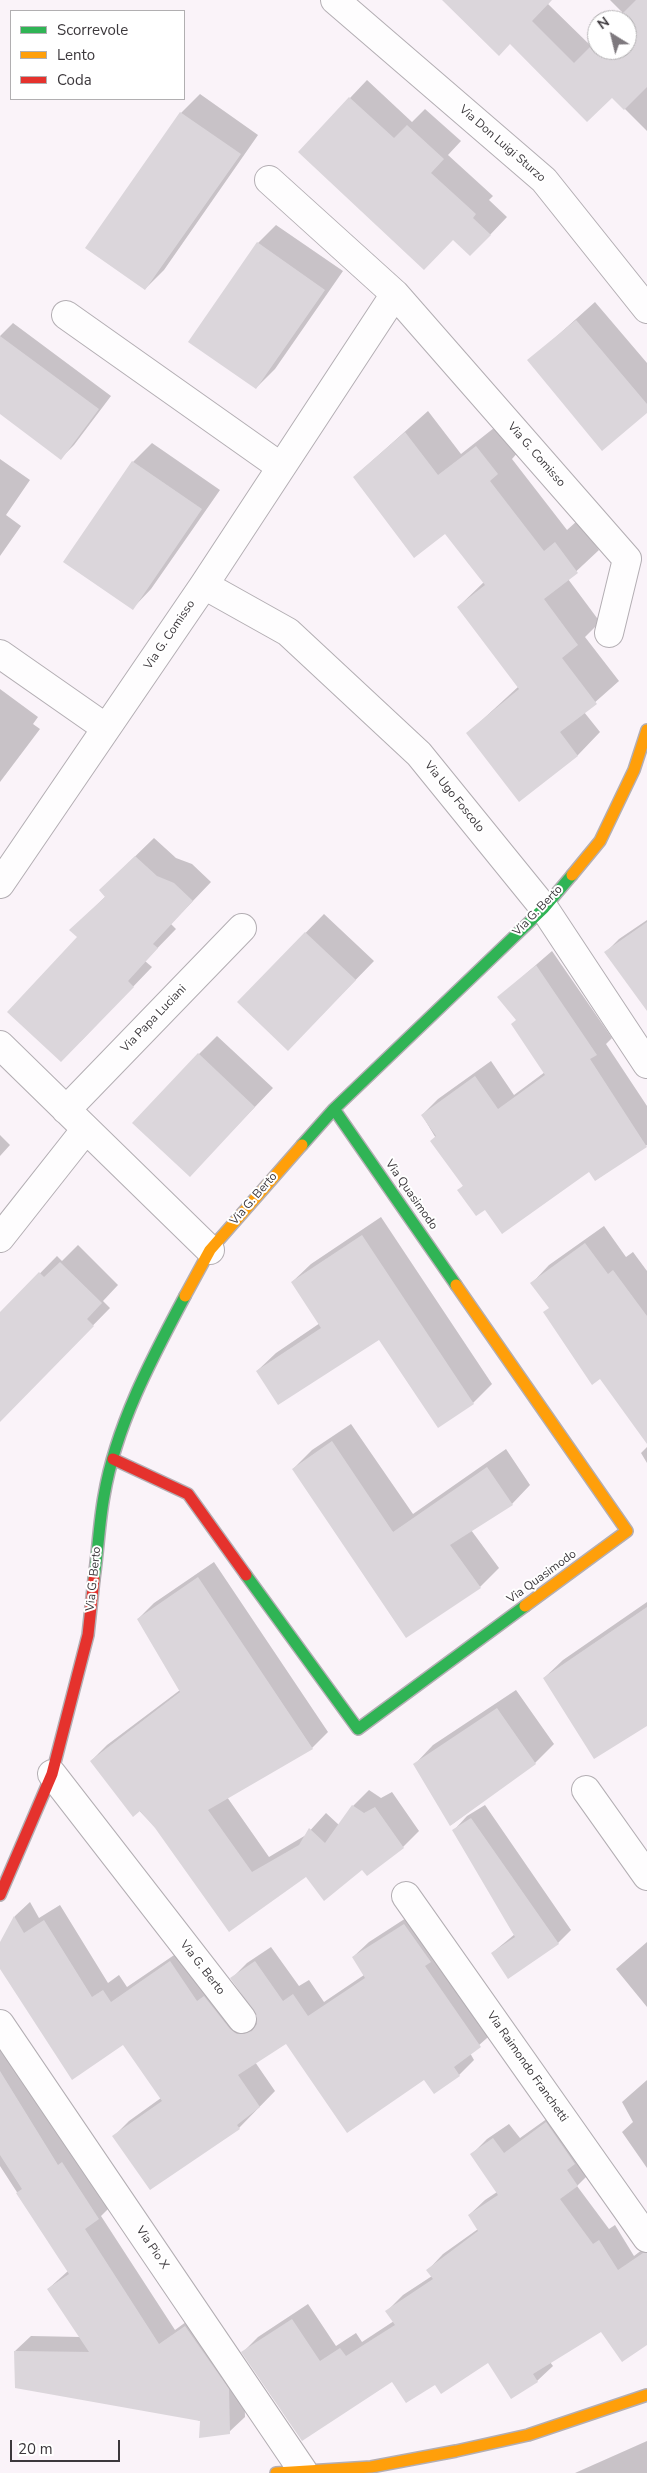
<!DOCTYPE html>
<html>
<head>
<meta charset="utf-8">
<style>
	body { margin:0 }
	#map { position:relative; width:647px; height:2473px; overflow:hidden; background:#faf3f9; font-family:"Nunito Sans",sans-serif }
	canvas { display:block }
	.legend { position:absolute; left:10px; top:10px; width:175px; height:90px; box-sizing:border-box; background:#fff; border:1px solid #b1afb1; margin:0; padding:6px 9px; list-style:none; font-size:15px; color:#3c383c }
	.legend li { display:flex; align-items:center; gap:10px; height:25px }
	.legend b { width:25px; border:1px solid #b1afb1 }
	.north { position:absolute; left:587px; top:10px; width:50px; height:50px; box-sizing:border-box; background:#fff; border:1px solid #b1afb1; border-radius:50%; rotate:324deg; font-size:14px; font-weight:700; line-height:20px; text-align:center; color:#3c383c }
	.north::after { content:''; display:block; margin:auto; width:18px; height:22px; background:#7e797e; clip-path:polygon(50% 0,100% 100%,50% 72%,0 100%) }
	.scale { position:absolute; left:10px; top:2440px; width:110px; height:22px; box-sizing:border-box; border:2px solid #3c383c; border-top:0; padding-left:6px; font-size:15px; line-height:18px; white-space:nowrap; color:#3c383c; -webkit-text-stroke:4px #fff; paint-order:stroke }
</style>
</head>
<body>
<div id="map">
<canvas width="647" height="2473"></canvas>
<ul class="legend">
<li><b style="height:6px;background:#30b455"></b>Scorrevole</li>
<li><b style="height:6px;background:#ff9f0a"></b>Lento</li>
<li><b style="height:6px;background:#e5322d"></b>Coda</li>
</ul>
<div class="north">N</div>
<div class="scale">20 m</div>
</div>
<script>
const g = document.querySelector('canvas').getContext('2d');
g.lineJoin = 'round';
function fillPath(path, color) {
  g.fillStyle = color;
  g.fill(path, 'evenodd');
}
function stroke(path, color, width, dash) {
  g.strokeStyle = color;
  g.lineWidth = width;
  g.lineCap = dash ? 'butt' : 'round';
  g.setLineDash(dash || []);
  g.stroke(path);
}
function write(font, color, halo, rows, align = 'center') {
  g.font = font + ' "Nunito Sans",sans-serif';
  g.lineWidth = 4;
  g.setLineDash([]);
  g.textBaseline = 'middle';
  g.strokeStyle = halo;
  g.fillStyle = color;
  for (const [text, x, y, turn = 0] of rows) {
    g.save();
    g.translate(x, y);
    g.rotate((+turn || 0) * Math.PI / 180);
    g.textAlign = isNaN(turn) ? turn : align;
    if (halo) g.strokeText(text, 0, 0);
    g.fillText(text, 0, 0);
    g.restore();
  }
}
fillPath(new Path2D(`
	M 443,0 L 551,0 L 548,4 L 592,47 L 597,42 L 597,50 L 627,50 L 627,20 L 618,20 L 624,14 L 610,0 L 647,0 L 647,131 L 612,96 L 511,42 Z
	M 367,80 L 412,122 L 425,109 L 461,141 L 448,155 L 493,196 L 489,200 L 507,217 L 488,237 L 453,239 L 299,152 Z
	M 200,94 L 258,135 L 164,270 L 145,289 L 181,113 Z
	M 276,225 L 343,271 L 275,369 L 256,388 L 258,243 Z
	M 595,302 L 647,363 L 647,411 L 529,361 Z
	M 13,323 L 111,396 L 74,445 L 61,458 L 0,413 L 0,336 Z
	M 428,411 L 461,454 L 499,424 L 519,451 L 512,459 L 567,530 L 577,521 L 599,550 L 568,579 L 600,622 L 585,637 L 619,681 L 584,712 L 600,732 L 578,755 L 520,800 L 468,733 L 519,686 L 458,607 L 484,582 L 446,532 L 354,477 Z
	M 152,443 L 220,490 L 151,589 L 133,608 L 133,462 Z
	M 0,459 L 30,480 L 6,515 L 21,526 L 0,556 Z
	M 0,689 L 38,717 L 33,724 L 40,729 L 0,782 Z
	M 154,838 L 176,858 L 192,864 L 211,882 L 171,924 L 176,929 L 145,961 L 152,967 L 80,1042 L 79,937 L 71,930 L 106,896 L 119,872 Z
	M 324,914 L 374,961 L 307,1030 L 239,1001 Z
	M 647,920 L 647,1008 L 606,952 L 619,939 Z
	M 552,951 L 612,1038 L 606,1044 L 647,1106 L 647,1145 L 596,1180 L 589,1170 L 486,1208 L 459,1190 L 464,1185 L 422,1115 L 438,1099 L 491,1061 L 514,1095 L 545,1072 L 517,1019 L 499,997 Z
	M 217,1036 L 273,1088 L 190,1175 L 199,1054 Z
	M 0,1135 L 10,1145 L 0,1156 Z
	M 381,1217 L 492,1384 L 473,1403 L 379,1338 L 257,1371 L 276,1353 L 320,1323 L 292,1282 L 311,1264 Z
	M 604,1226 L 626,1257 L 633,1252 L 647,1271 L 647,1441 L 532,1283 L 549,1265 Z
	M 78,1245 L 118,1285 L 103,1301 L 110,1308 L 14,1406 L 0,1392 L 0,1314 L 57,1256 L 62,1261 Z
	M 351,1424 L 413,1514 L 506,1449 L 530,1485 L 512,1504 L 471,1530 L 499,1568 L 480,1587 L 293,1469 L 312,1450 Z
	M 647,1447 L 647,1463 L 641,1453 Z
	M 214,1562 L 328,1732 L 312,1748 L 227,1797 L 269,1857 L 306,1835 L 326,1813 L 339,1825 L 353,1806 L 369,1790 L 381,1798 L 392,1792 L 419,1831 L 403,1847 L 367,1874 L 363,1868 L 307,1875 L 229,1930 L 156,1828 L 91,1761 L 107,1745 L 180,1690 L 138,1619 L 154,1603 Z
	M 647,1602 L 647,1725 L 544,1678 L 563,1660 Z
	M 516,1690 L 554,1744 L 535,1763 L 451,1825 L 415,1764 L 433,1745 Z
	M 485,1805 L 571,1930 L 558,1943 L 492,1953 L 515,1934 L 454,1830 L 467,1816 Z
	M 30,1902 L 39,1918 L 60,1905 L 108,1983 L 119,1975 L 127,1987 L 186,1947 L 252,2019 L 258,2019 L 259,2016 L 232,1978 L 247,1963 L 271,1947 L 299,1986 L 309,1980 L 324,2002 L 364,1975 L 353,1957 L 369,1942 L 420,1909 L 495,2031 L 470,2053 L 474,2060 L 459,2075 L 424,2078 L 286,2042 L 255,2062 L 275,2091 L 239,2128 L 150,2189 L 114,2136 L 129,2121 L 161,2098 L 123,2043 L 0,1967 L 0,1945 L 15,1916 Z
	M 647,1942 L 647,2007 L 616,1969 Z
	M 0,2017 L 114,2203 L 101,2216 L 175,2330 L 201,2311 L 244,2374 L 245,2417 L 229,2432 L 15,2351 L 31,2336 L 81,2337 L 48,2289 L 68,2271 L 0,2166 Z
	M 647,2080 L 647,2168 L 622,2132 L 633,2122 L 622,2102 Z
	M 562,2108 L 593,2170 L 577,2186 L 609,2229 L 615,2225 L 634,2256 L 647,2246 L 647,2343 L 602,2330 L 550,2362 L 553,2366 L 537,2381 L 488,2361 L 435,2383 L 393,2381 L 243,2352 L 258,2337 L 308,2304 L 336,2346 L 356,2333 L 362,2342 L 394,2321 L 387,2311 L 403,2295 L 432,2276 L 428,2270 L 443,2254 L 478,2229 L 469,2215 L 485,2200 L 497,2192 L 472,2154 L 487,2139 L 509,2124 L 520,2138 Z
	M 647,2441 L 647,2473 L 575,2473 Z`), '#0003');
fillPath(new Path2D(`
	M 442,0 L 552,0 L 532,21 L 574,63 L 597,40 L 597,50 L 627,50 L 627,20 L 616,20 L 636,0 L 647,0 L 647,87 L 624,110 L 612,98 L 587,122 L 510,44 L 499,56 Z
	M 349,97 L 394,138 L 407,125 L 444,159 L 431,173 L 476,214 L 473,218 L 491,235 L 470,256 L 453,240 L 424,270 L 298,152 Z
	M 180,112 L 241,154 L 145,290 L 85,248 Z
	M 257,242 L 325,290 L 256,389 L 188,342 Z
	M 576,320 L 647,404 L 647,413 L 602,451 L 527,360 Z
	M 0,336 L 99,409 L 61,460 L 0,414 Z
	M 405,432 L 438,475 L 476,446 L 498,474 L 490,481 L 544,551 L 555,542 L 578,573 L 544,599 L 578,645 L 562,658 L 597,704 L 560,732 L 578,756 L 519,802 L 466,733 L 519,689 L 457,607 L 485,585 L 445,534 L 414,558 L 353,477 Z
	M 132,461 L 202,509 L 133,610 L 63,562 Z
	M 135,856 L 157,876 L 174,883 L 193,901 L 153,944 L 158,948 L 128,981 L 134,987 L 61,1062 L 7,1012 L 77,937 L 69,930 L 105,897 L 99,890 Z
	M 647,922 L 647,1011 L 604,952 Z
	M 305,932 L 356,980 L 288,1051 L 237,1002 Z
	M 536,965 L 597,1055 L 590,1059 L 647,1147 L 595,1181 L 589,1172 L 502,1234 L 485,1210 L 476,1216 L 457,1190 L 463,1186 L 430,1141 L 436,1136 L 421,1115 L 475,1076 L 498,1109 L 545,1075 L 511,1024 L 516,1020 L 497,997 Z
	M 198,1053 L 255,1107 L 190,1177 L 132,1123 Z
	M 362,1235 L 474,1404 L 438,1428 L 379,1340 L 278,1405 L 256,1371 L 321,1328 L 291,1282 Z
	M 585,1243 L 608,1274 L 613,1270 L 647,1316 L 647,1444 L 600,1379 L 592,1385 L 543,1312 L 549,1308 L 530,1283 Z
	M 60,1262 L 102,1303 L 87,1319 L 94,1326 L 0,1422 L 0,1312 L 39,1272 L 44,1277 Z
	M 332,1441 L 393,1532 L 487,1467 L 513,1505 L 450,1545 L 481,1588 L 406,1638 L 292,1469 Z
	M 198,1577 L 313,1749 L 208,1810 L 252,1872 L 299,1845 L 309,1828 L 325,1843 L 352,1805 L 364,1813 L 375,1807 L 404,1848 L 367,1876 L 362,1870 L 324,1901 L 306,1877 L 229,1932 L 155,1828 L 140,1811 L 133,1817 L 90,1761 L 180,1692 L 137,1619 Z
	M 647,1607 L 647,1726 L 594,1759 L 543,1678 Z
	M 497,1708 L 536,1764 L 450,1826 L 413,1764 Z
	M 471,1818 L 559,1944 L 508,1979 L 491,1953 L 515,1937 L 452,1830 Z
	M 14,1916 L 24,1933 L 44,1920 L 92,1997 L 103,1990 L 111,2002 L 170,1961 L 197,2001 L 204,1996 L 230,2029 L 237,2034 L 244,2034 L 252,2031 L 257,2024 L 257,2016 L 230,1978 L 255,1961 L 283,2001 L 293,1994 L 308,2016 L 365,1978 L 352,1957 L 404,1924 L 431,1962 L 425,1966 L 481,2047 L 454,2067 L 460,2076 L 434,2094 L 424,2080 L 347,2133 L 286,2044 L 238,2075 L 260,2107 L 237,2125 L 240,2129 L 150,2190 L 112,2136 L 162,2101 L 123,2045 L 72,2080 L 0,1969 L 0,1942 Z
	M 0,2071 L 58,2165 L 62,2162 L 99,2219 L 85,2229 L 159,2344 L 185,2326 L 229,2389 L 230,2434 L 199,2438 L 200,2421 L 15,2388 L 14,2351 L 89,2352 L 47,2289 L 69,2274 L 16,2193 L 22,2189 L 0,2155 Z
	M 546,2122 L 575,2164 L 567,2170 L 578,2186 L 560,2199 L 593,2244 L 599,2240 L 618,2270 L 643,2253 L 647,2253 L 647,2345 L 622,2362 L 601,2332 L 533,2374 L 538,2382 L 511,2399 L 488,2363 L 441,2394 L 435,2385 L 406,2403 L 392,2382 L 302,2441 L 241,2352 L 292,2319 L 320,2361 L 340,2348 L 346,2356 L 395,2325 L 385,2311 L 433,2279 L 426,2270 L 478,2231 L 468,2215 L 498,2195 L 470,2154 L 493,2138 L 504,2153 Z`), '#dbd6db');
const street = new Path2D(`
	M 335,0 L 544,180 L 647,309
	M 269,180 L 395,294 L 627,559 L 609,633
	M 66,315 L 281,467
	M 204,585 L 288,632 L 419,754 L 544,908 L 647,1064
	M 0,654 L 106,728
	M 0,884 L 204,585 L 395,294
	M 0,1045 L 210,1250
	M 66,1110 L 242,928
	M 0,1238 L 86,1129
	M 52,1774 L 242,2019
	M 586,1790 L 647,1876
	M 406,1896 L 647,2238
	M 0,2024 L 303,2471`);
const fast = new Path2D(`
	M 334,1109 L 456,1285
	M 302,1145 L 334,1109 L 544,908 L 572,875
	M 246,1575 L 358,1729 L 525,1606
	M 94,1579 C 98,1552 99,1523 104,1496 C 116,1425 152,1358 185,1296`);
const slow = new Path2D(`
	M 572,875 L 600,841 L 634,770 L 647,730
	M 456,1285 L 627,1531 L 525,1606
	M 185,1296 L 210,1250 L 302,1145
	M 276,2473 L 371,2467 L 456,2451 L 528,2435 L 647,2395`);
const jam = new Path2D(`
	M 113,1459 L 188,1494 L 246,1575
	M 0,1895 L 52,1774 L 88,1635 L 94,1579`);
stroke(street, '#b3aeb3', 30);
stroke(fast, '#b3aeb3', 14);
stroke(slow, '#b3aeb3', 14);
stroke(jam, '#b3aeb3', 14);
stroke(street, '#fefdfe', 28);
stroke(fast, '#30b455', 11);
stroke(slow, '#ff9f0a', 11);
stroke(jam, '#e5322d', 11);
write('12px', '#3c383c', '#fff', [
	["Via Don Luigi Sturzo",502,144,41],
	["Via G. Comisso",536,455,49],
	["Via G. Comisso",170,635,-56],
	["Via Ugo Foscolo",454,797,51],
	["Via G. Berto",538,911,-46],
	["Via Papa Luciani",154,1019,-46],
	["Via Quasimodo",411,1195,55],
	["Via G. Berto",254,1199,-49],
	["Via Quasimodo",542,1577,-36],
	["Via G. Berto",94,1579,-84],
	["Via G. Berto",202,1968,52],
	["Via Raimondo Franchetti",527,2067,55],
	["Via Pio X",152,2248,56]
]);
</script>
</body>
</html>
